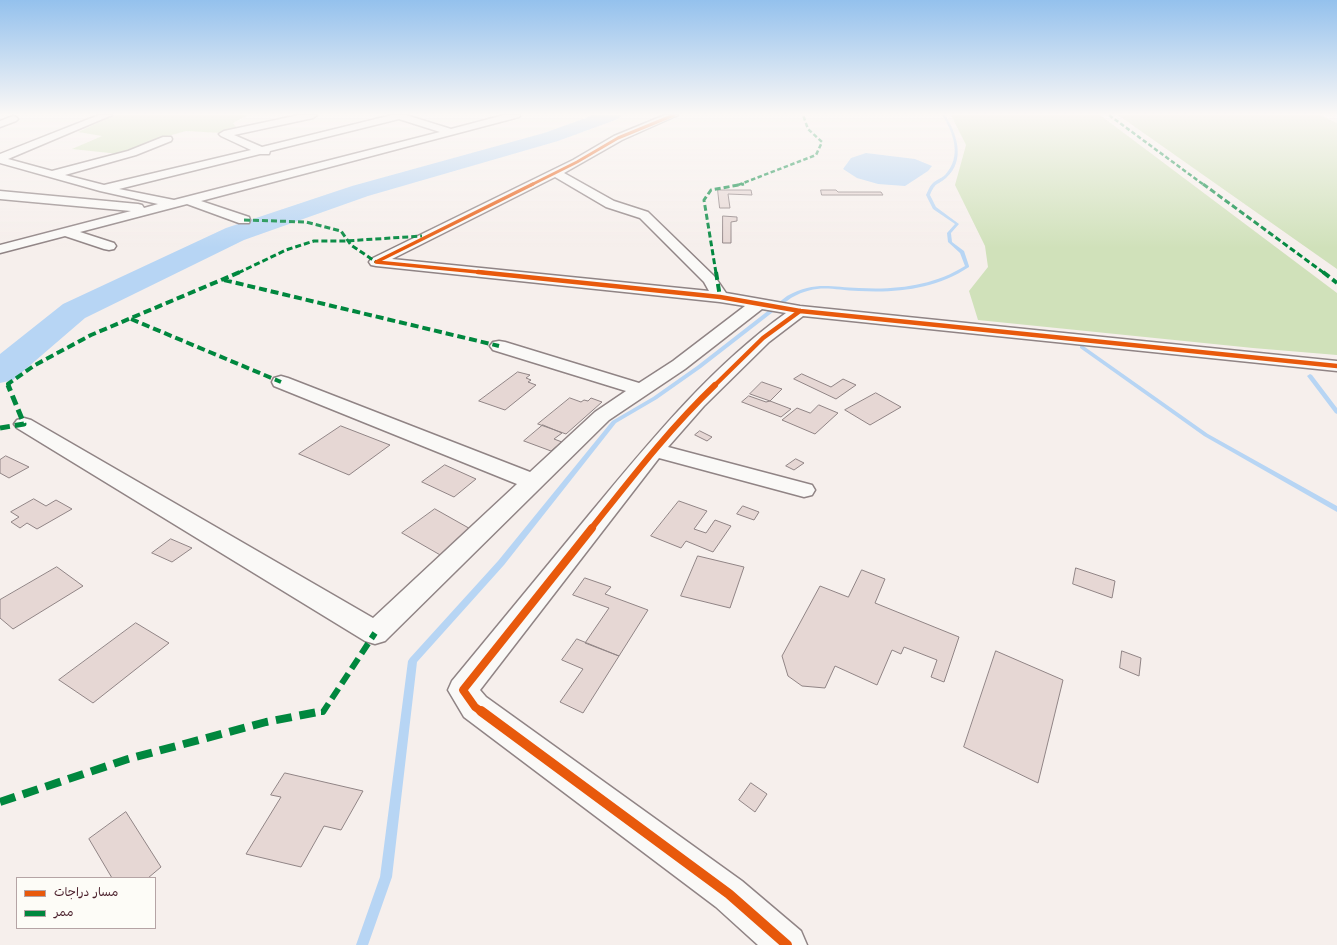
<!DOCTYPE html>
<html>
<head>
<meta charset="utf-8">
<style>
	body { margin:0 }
	#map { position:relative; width:1337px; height:945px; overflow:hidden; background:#f6efec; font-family:"Comic Neue","Playpen Sans Arabic",sans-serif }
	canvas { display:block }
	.legend { position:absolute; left:16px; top:877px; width:140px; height:52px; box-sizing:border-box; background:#fdfcf7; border:1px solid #b5a4a5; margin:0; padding:5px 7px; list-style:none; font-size:12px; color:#4a1f2b }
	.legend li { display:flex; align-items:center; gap:8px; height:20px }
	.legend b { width:20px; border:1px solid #b5a4a5 }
</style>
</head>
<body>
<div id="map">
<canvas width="1337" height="945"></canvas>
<ul class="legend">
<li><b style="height:5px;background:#e8590c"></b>مسار دراجات</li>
<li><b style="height:5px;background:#00873e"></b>ممر</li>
</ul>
</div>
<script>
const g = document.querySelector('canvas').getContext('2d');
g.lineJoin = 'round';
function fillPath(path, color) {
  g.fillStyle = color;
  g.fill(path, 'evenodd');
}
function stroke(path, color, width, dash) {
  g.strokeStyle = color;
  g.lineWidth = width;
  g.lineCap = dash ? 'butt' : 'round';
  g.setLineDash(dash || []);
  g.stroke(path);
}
fillPath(new Path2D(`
	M 115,115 L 248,115 L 233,123 L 237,128 L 221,133 L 186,131 L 154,140 L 119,154 L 72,149 L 102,136 L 78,132 Z
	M 951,115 L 1100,115 L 1337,293 L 1337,355 L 1253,348 L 978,320 L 969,291 L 988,267 L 985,246 L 955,185 L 966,145 Z
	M 1118,115 L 1320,115 L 1337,123 L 1337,269 Z`), '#d0e1ba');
fillPath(new Path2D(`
	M 866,153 L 915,159 L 932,166 L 928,171 L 905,186 L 878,184 L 857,178 L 843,169 L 851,158 Z`), '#b7d5f4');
fillPath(new Path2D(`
	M 942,115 L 945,115 C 957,134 966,160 946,178 C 937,186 936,181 930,195 L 936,207 L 959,224 L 951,233 L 952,242 L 964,251 L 969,266 L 969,267 C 936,289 898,293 859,291 C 831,290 818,283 791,298 L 701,368 L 657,399 L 616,423 L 504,565 L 417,662 L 392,877 L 368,945 L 356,945 L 380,877 L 408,661 L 410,658 L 498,561 L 612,421 L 653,397 L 697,366 L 787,296 C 815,281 829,287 859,288 C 896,290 933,286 965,266 L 960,253 L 948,242 L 947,233 L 955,224 L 933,209 L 926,195 C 928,191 929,187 932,184 C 935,180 941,179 945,175 C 962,157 954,133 942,115 Z
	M 1082,345 L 1208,434 L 1337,506 L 1337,512 L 1204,436 L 1080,348 L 1080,346 Z
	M 1310,374 L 1312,375 L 1337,408 L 1337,414 L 1335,413 L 1307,376 Z`), '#b7d5f4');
fillPath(new Path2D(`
	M 594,115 L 621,115 L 618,119 L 558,141 L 368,196 L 244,240 L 85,318 L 13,380 L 0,383 L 0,354 L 63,304 L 226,228 L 352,186 L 544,133 Z`), '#b7d5f4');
const building = new Path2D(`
	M 718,190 L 751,190 L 752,195 L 728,194 L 730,208 L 720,208 Z
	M 821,190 L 836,190 L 838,192 L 881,192 L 883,195 L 822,195 Z
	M 723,216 L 737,217 L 737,221 L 731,222 L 731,243 L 723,243 Z
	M 518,372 L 530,375 L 526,378 L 531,380 L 528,382 L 536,385 L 505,410 L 479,401 Z
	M 802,374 L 831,387 L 843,379 L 856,385 L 836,399 L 794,379 Z
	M 762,382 L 782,389 L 770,401 L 750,394 Z
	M 876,393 L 901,407 L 870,425 L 845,410 Z
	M 749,396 L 766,402 L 770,401 L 791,409 L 781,417 L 742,402 Z
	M 570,398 L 581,402 L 584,400 L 588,401 L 591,398 L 602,402 L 566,434 L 538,424 Z
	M 819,405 L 838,413 L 815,434 L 782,420 L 797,408 L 810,413 Z
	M 543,425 L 562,433 L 554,439 L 562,442 L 551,451 L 524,441 Z
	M 341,426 L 390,445 L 349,475 L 299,454 Z
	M 700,431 L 712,437 L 707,441 L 695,435 Z
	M 6,456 L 29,467 L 9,478 L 0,473 L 0,460 Z
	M 796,459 L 804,463 L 794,470 L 786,466 Z
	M 445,465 L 476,479 L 454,497 L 422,482 Z
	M 34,499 L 46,506 L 56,500 L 72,509 L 37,529 L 27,523 L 20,528 L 11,522 L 19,517 L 11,512 Z
	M 679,501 L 707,511 L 694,529 L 706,533 L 715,520 L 731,526 L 713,552 L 686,541 L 681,548 L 651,536 Z
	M 743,506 L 759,512 L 754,520 L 737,514 Z
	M 435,509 L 474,531 L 442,556 L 402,533 Z
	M 171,539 L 192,548 L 172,562 L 152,553 Z
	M 698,556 L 744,567 L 730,608 L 681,596 Z
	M 57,567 L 83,586 L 13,629 L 0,618 L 0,600 Z
	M 1076,568 L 1115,581 L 1112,598 L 1073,584 Z
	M 862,570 L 885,579 L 875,603 L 959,637 L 944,682 L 931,677 L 937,660 L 904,647 L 901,654 L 892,650 L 877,685 L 835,666 L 825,688 L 802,686 L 788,676 L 782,656 L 820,586 L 848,597 Z
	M 585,578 L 611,587 L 605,594 L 648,610 L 619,656 L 585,643 L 609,608 L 573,595 Z
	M 136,623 L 169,643 L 93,703 L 59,680 Z
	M 577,639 L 619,656 L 583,713 L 560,702 L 583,669 L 562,660 Z
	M 996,651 L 1063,680 L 1038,783 L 964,747 Z
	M 1122,651 L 1141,658 L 1139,676 L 1120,668 Z
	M 285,773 L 363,791 L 341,830 L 324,826 L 301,867 L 246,854 L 281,797 L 271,795 Z
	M 751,783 L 767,794 L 755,812 L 739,800 Z
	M 126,812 L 161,867 L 148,878 L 112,878 L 89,839 Z`);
fillPath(building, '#e6d7d4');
stroke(building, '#908485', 1);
const minor = new Path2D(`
	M 99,115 L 112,115 L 8,159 L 52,171 L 128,151 L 163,137 L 171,137 L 172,139 L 171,141 L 136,155 L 65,175 L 104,185 L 251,150 L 221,136 L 219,134 L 224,131 L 299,115 L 317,115 L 313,118 L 234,135 L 262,147 L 392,115 L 406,115 L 451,129 L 504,115 L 520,115 L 519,117 L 201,201 L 249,217 L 250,220 L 249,223 L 239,223 L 187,204 L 80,232 L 114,243 L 116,246 L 114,249 L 109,250 L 104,249 L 65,236 L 0,253 L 0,245 L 131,211 L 0,199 L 0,191 L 138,204 L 142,205 L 144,208 L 158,204 L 100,191 L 0,163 L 0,154 ZM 399,119 L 440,132 L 174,200 L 119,189 L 260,154 L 269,154 L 270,151 Z
	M 665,115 L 678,115 L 622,140 L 564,173 L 614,201 L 648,212 L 715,277 L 726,293 L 800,306 L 1337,361 L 1337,371 L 803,316 L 769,342 L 704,406 L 668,447 L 812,485 L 815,490 L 812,495 L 804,497 L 659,458 L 480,690 L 486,697 L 742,881 L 801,931 L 807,945 L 758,945 L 716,907 L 464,717 L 448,690 L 452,681 C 499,624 546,567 593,510 C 652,439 711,367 786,313 L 762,309 L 685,369 L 609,420 L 385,641 L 375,644 L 365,641 L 17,428 L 14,424 L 17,420 L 24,418 L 31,420 L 373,618 L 517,484 L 274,386 L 272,382 L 274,378 L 281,376 L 288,378 L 530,472 L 595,412 L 626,391 L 493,350 L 490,346 L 493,342 L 499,341 L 505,342 L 639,383 L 673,361 L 745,306 L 720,302 L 376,266 L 371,265 L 369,262 L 371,259 L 573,160 L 614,136 ZM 555,177 L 606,207 L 640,218 L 704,282 L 709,291 L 392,259 Z
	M 13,116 L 16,117 L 18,119 L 16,121 L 0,127 L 0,121 Z`);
stroke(minor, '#908485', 3);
fillPath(minor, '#faf9f7');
stroke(new Path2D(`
	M 1109,115 L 1204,185
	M 738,185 L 816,155 L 822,142 L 808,129 L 803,115`), '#00873e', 2.5, [4.5, 2.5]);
stroke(new Path2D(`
	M 1203,184 L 1324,273
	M 244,220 L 306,222 L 341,231 L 351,245 L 376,262
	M 238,273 L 286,250 L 314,241 L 345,241 L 422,236
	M 716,273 L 704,200 L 711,190 L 744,184`), '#00873e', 3, [6, 3]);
stroke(new Path2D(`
	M 716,272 L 720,297
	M 1323,272 L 1337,283
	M 224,280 L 499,346
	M 131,319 L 281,382
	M 9,386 L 8,384 L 35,365 L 91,335 L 240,272`), '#00873e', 4, [8, 4]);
stroke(new Path2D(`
	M 0,428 L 24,424 L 8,385`), '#00873e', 5, [10, 5]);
stroke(new Path2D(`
	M 321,712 L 323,712 L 375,633`), '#00873e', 6, [12, 6]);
stroke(new Path2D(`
	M 0,802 L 128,759 L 266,722 L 323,711`), '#00873e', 8, [16, 8]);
stroke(new Path2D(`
	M 531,185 L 577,162 L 618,138 L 674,115`), '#e8590c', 3);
stroke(new Path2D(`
	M 488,273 L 376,262 L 533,184`), '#e8590c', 3.5);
stroke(new Path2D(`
	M 478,272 L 720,297 L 800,311 L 1337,366
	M 714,386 L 763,338 L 800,311`), '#e8590c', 4.5);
stroke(new Path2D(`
	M 591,529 C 630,480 669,429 715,385`), '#e8590c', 6);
stroke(new Path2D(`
	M 482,712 L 475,707 L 463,690 L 592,528`), '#e8590c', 8);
stroke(new Path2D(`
	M 481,711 L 729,894 L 787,945`), '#e8590c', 10);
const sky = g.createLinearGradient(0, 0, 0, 248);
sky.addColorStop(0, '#94c1ed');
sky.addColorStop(0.46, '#fbf8f6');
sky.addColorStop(1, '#fbf8f600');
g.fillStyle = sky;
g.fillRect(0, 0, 1337, 248);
</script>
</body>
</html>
